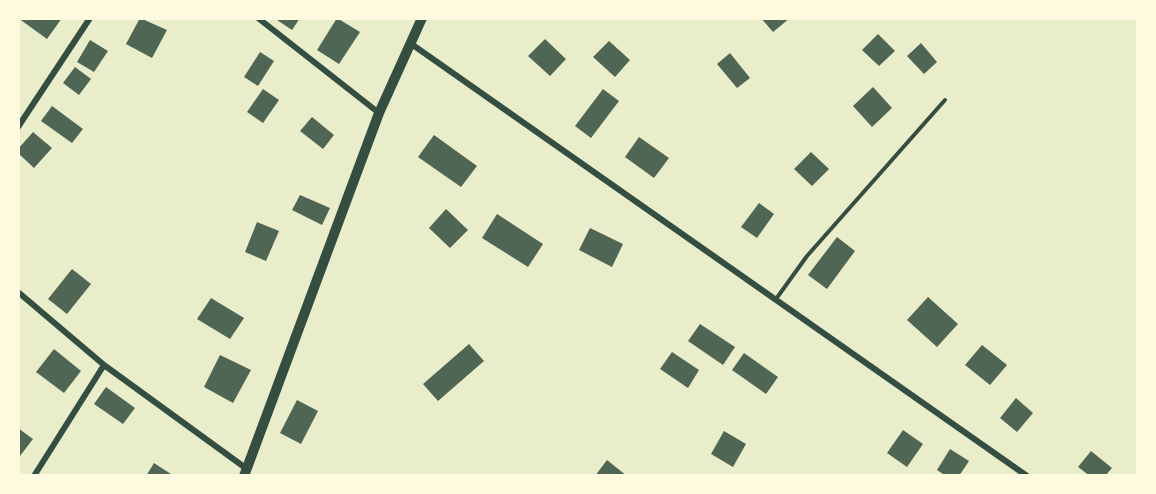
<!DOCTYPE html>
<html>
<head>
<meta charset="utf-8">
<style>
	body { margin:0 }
	#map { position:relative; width:1156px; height:494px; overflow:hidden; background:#e9edc9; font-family:"Roboto Condensed",sans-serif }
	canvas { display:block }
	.frame { position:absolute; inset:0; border:20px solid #fefae0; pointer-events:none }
</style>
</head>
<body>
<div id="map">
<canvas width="1156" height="494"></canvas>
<div class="frame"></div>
</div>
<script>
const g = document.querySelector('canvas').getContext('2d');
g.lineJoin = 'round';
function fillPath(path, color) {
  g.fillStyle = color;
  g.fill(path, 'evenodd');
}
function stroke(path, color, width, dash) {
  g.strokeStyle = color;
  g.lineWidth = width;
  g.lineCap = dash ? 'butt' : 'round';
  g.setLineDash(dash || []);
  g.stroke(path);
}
fillPath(new Path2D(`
	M 18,18 L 62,18 L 47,39 Z
	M 140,18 L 167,30 L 152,58 L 126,44 Z
	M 274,18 L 300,18 L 292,30 Z
	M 337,18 L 360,32 L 339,64 L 317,50 Z
	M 761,18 L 790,18 L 773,32 Z
	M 878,34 L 895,51 L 879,66 L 862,50 Z
	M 545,39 L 566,59 L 550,76 L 528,56 Z
	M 90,40 L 108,51 L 94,72 L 77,62 Z
	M 609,41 L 630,60 L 615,77 L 593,57 Z
	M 921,43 L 937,62 L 924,74 L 907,56 Z
	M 260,52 L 274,61 L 258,86 L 244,77 Z
	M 730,53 L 750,78 L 737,88 L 717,64 Z
	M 75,67 L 91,79 L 79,95 L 63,83 Z
	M 873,87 L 892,108 L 872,127 L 853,106 Z
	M 263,89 L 279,100 L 263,123 L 247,112 Z
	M 603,89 L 619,101 L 591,138 L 575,126 Z
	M 52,106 L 83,129 L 72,143 L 41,121 Z
	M 312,117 L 334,135 L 323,149 L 300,131 Z
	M 33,132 L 52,148 L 34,168 L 18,153 L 18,149 Z
	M 434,135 L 477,166 L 461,187 L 418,157 Z
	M 639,137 L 669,158 L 654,178 L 625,157 Z
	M 811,152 L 829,169 L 812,186 L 794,169 Z
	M 300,195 L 330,208 L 322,225 L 292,210 Z
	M 759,203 L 774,214 L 757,238 L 741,227 Z
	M 446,209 L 468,230 L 450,248 L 429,228 Z
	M 497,214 L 543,244 L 528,267 L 482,238 Z
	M 257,222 L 279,231 L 266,261 L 245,252 Z
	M 590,228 L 623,244 L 612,267 L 579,250 Z
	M 837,237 L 855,251 L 827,289 L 808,275 Z
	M 72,269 L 91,284 L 67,314 L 48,299 Z
	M 928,297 L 958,324 L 937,347 L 907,320 Z
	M 211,298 L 244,318 L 230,339 L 197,319 Z
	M 700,324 L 735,347 L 723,365 L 688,341 Z
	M 469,344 L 484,361 L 438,401 L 423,384 Z
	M 982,345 L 1007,365 L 990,385 L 965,365 Z
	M 54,349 L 81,371 L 64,393 L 36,372 Z
	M 672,352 L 699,370 L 688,388 L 660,369 Z
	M 744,353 L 778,377 L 766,394 L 732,370 Z
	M 220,355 L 251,370 L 233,403 L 204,387 Z
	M 106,387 L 135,408 L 123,424 L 94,404 Z
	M 1016,398 L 1033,413 L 1017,432 L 1000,418 Z
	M 297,400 L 318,411 L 301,444 L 280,433 Z
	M 18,428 L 33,439 L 20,456 L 18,454 Z
	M 903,430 L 923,444 L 907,467 L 887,453 Z
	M 724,431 L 746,444 L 733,467 L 711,454 Z
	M 950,449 L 969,461 L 959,476 L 946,476 L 937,470 Z
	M 1091,451 L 1112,468 L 1105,476 L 1090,476 L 1078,467 Z
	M 607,460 L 627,476 L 595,476 Z
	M 154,463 L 174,476 L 146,476 Z`), '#4f6655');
stroke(new Path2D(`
	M 776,299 L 807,256 L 945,100`), '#344e41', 4);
stroke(new Path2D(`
	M 258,18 L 379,113
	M 410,43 L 1027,476
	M 18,127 L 90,18
	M 18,292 L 104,365 L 247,469
	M 34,476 L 104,365`), '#344e41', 6);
stroke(new Path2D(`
	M 244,476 L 379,113 L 422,18`), '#344e41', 10);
</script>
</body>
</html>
